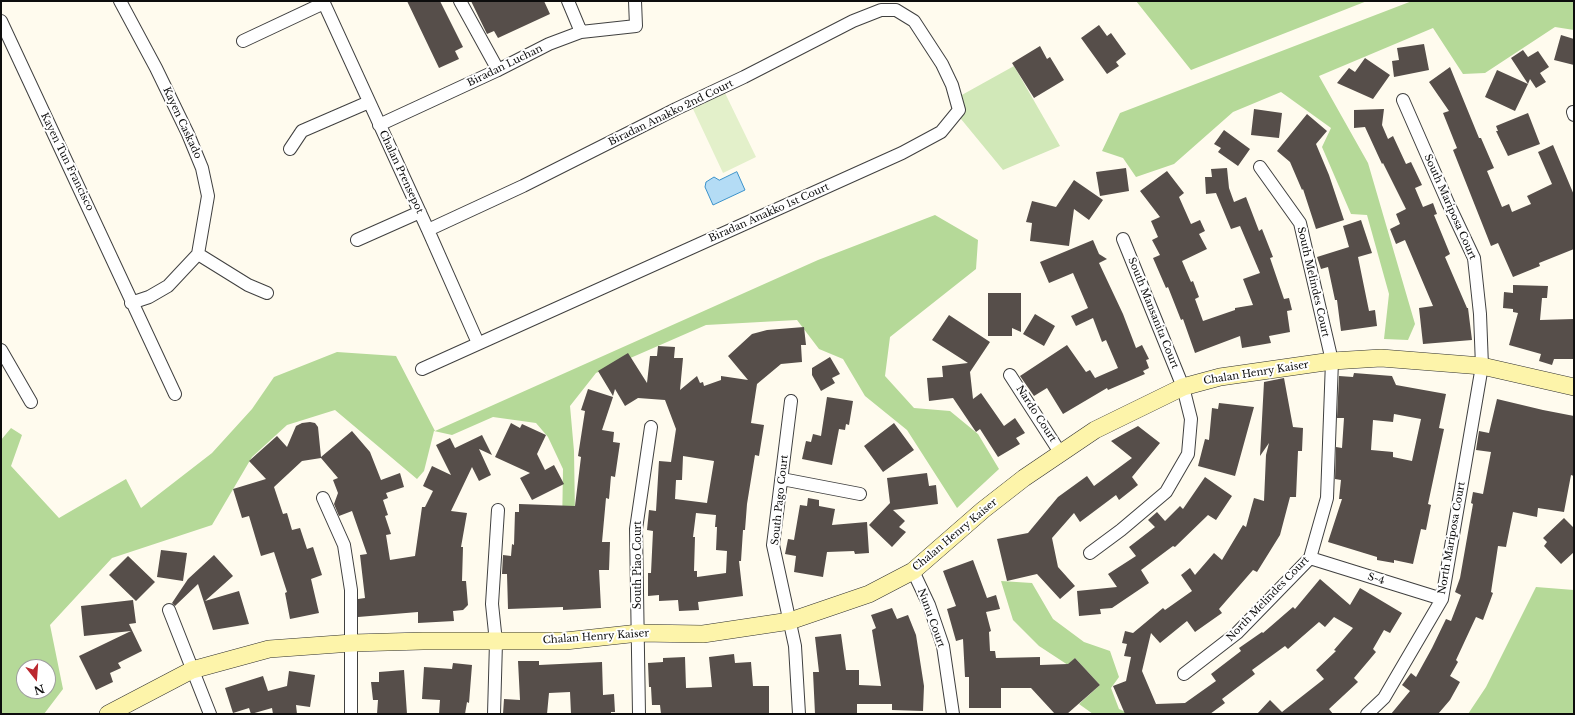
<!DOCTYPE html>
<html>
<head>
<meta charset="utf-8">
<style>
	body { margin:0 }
	#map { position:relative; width:1575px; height:715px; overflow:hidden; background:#fffbee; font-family:"Libre Baskerville",serif }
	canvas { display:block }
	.frame { position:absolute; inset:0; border:2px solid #0d0d0d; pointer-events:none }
	.north { position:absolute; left:16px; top:659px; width:40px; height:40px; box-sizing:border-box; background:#fff; border:1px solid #9e9e9e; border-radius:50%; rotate:163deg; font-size:11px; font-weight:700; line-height:16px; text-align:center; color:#0d0d0d }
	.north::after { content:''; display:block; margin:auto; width:14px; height:18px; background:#bb282f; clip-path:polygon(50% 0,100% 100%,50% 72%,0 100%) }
</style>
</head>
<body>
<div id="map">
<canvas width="1575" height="715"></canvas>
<div class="frame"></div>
<div class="north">N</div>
</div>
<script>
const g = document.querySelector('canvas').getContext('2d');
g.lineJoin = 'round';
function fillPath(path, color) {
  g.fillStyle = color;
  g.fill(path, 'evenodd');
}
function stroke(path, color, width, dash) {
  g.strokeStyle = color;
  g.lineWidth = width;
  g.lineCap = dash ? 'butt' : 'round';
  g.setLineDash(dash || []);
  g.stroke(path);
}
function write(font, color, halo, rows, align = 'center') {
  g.font = font + ' "Libre Baskerville",serif';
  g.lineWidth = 4;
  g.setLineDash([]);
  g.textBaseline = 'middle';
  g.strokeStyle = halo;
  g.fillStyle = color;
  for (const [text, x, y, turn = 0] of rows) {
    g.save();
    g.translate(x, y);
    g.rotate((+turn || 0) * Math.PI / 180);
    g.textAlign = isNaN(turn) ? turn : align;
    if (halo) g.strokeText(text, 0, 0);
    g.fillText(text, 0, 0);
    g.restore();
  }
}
fillPath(new Path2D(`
	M 1014,66 L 1060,146 L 1003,170 L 961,119 L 960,96 Z`), '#d1e8b8');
fillPath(new Path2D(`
	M 1136,1 L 1367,1 L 1191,70 Z
	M 1412,1 L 1574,1 L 1574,30 L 1555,27 L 1485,73 L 1463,74 L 1433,28 L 1319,76 L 1368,163 L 1415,324 L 1408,340 L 1384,339 L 1389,294 L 1367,215 L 1351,214 L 1322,147 L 1331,128 L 1281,92 L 1233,112 L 1174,164 L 1136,177 L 1123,158 L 1102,151 L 1120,113 Z
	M 935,215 L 978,240 L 976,269 L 890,337 L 885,376 L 914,408 L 950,411 L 978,434 L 999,469 L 957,508 L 907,430 L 865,396 L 843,359 L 819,349 L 797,320 L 706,325 L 596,373 L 570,406 L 574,451 L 575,516 L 562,529 L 563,469 L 548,437 L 536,423 L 493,417 L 452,435 L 434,431 L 424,471 L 417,479 L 335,410 L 287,425 L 252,457 L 212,525 L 112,558 L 50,625 L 63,689 L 44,714 L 1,714 L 1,440 L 11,428 L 22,435 L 11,466 L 59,518 L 126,479 L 141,508 L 212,453 L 252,409 L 274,377 L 337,352 L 396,356 L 435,431 L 818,260 ZM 24,667 L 48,667 L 48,691 L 24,691 Z
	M 1001,581 L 1032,583 L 1053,619 L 1084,642 L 1110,651 L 1119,677 L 1111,688 L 1119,709 L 1130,714 L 1093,714 L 1079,704 L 1100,685 L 1075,658 L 1068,665 L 1039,646 L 1013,620 Z
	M 1536,587 L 1574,590 L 1574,714 L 1468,714 L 1486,687 Z`), '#b5d998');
fillPath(new Path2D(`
	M 725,93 L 756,157 L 723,173 L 693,109 Z`), '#e3f0ca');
const water = new Path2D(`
	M 737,172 L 745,190 L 713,205 L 705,187 L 706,182 L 714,177 L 719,180 Z`);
fillPath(water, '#b4dcf5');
stroke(water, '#3c92ca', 1);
fillPath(new Path2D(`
	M 407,1 L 440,1 L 463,47 L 455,51 L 459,59 L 439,68 Z
	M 471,1 L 544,1 L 550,14 L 498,38 L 494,31 L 487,34 Z
	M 1099,25 L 1107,36 L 1111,33 L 1126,54 L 1116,62 L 1119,66 L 1107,74 L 1081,38 Z
	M 1561,35 L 1574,39 L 1574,65 L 1554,60 Z
	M 1424,44 L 1429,70 L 1394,77 L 1392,61 L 1399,60 L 1397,48 Z
	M 1040,46 L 1047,59 L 1050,57 L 1064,80 L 1034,98 L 1012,63 Z
	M 1523,50 L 1528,57 L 1538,51 L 1549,67 L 1540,73 L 1546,82 L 1536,88 L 1530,79 L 1528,84 L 1511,58 Z
	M 1365,58 L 1390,75 L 1373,99 L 1337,83 L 1349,68 L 1355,72 Z
	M 1450,67 L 1479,138 L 1481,138 L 1494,168 L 1487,171 L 1502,207 L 1509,204 L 1512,212 L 1531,204 L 1527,196 L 1552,184 L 1538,152 L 1553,145 L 1574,195 L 1574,249 L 1539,263 L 1540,266 L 1513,277 L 1498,243 L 1491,246 L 1453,150 L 1457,148 L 1443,113 L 1449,111 L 1429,82 Z
	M 1497,70 L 1528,84 L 1515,111 L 1485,97 Z
	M 1254,109 L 1282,113 L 1279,138 L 1251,135 Z
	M 1384,109 L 1382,125 L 1388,139 L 1393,136 L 1406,164 L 1411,162 L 1422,185 L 1415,188 L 1423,207 L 1433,203 L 1437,214 L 1434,215 L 1450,254 L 1445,257 L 1467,308 L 1468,308 L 1472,340 L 1423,344 L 1419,308 L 1433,306 L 1405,240 L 1396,244 L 1390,229 L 1400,224 L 1396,214 L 1406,209 L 1383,163 L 1382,164 L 1365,127 L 1354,128 L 1354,110 Z
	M 1528,113 L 1540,144 L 1508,156 L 1496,131 L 1498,131 L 1496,126 Z
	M 1307,114 L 1327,131 L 1316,144 L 1329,175 L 1344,220 L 1316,229 L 1303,189 L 1302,190 L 1290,162 L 1277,151 Z
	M 1224,130 L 1250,149 L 1238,166 L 1218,152 L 1221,148 L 1214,144 Z
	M 1126,168 L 1129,191 L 1100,196 L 1096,172 Z
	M 1227,168 L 1229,188 L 1234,202 L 1246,197 L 1259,231 L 1262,229 L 1273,257 L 1270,258 L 1284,299 L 1289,298 L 1292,310 L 1287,311 L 1290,332 L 1269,336 L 1271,343 L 1242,348 L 1240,336 L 1195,353 L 1183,319 L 1181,320 L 1168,287 L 1166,288 L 1153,258 L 1160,255 L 1152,240 L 1158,237 L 1151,221 L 1160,217 L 1140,191 L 1167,171 L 1184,193 L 1179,197 L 1191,224 L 1200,220 L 1205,231 L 1199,234 L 1207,249 L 1182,261 L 1191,282 L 1193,281 L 1199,297 L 1195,299 L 1203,321 L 1235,310 L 1235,308 L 1253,305 L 1243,279 L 1260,273 L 1240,226 L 1231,229 L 1216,193 L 1206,194 L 1205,177 L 1212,177 L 1211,169 Z
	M 1074,180 L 1103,200 L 1089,220 L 1074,209 L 1069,246 L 1030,241 L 1032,223 L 1026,222 L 1032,201 L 1056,207 Z
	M 1361,220 L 1372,253 L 1358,257 L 1369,311 L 1375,310 L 1377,326 L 1341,331 L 1337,300 L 1335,300 L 1328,267 L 1321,269 L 1317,257 L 1349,247 L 1343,226 Z
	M 1093,240 L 1099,254 L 1107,259 L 1099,263 L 1123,314 L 1136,348 L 1142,345 L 1149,359 L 1146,360 L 1149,368 L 1143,371 L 1145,374 L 1108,390 L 1107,388 L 1063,414 L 1047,388 L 1034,396 L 1020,376 L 1067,345 L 1086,372 L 1090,370 L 1095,378 L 1118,368 L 1106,340 L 1102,342 L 1093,318 L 1076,326 L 1071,316 L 1088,308 L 1073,273 L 1049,283 L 1040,262 Z
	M 1513,285 L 1548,286 L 1547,298 L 1542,298 L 1540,320 L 1574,319 L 1574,359 L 1554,359 L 1552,365 L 1539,361 L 1541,354 L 1509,345 L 1518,313 L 1513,312 L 1513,309 L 1503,308 L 1504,292 L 1513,293 Z
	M 988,293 L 1021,293 L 1021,332 L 1012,328 L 1012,336 L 988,336 Z
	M 1035,314 L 1055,326 L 1044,346 L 1023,334 Z
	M 949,315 L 990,342 L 970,372 L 973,399 L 981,393 L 1004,426 L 1015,418 L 1025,433 L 1016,438 L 1020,444 L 998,457 L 980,429 L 976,432 L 953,398 L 929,401 L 927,378 L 943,377 L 942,366 L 968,363 L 932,340 Z
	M 804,327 L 806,345 L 801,345 L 802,362 L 781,364 L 757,384 L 751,423 L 764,425 L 759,456 L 755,455 L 747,504 L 745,530 L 743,530 L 741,561 L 739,561 L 743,596 L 698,602 L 699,610 L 679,611 L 678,600 L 659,601 L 659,595 L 648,596 L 648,573 L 651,573 L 653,531 L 647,530 L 649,510 L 656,511 L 659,461 L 671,462 L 676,429 L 665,400 L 638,398 L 625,406 L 615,389 L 613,396 L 598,371 L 628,353 L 647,383 L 650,356 L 657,356 L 658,346 L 675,347 L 674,358 L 683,358 L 680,390 L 697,376 L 700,383 L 703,382 L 704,386 L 721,380 L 721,376 L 748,380 L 728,356 L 752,334 L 767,330 ZM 683,456 L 714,461 L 707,503 L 675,499 L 676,480 L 682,480 ZM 696,513 L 716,515 L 715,527 L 717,527 L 716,550 L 727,551 L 726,573 L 697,577 L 697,571 L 694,571 L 695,537 L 693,537 Z
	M 830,357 L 840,374 L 832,378 L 835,383 L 821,391 L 812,375 L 812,368 Z
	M 1354,373 L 1392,376 L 1396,385 L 1446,394 L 1439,428 L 1444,429 L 1428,504 L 1431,505 L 1426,530 L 1421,529 L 1413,564 L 1394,560 L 1394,563 L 1377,560 L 1377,557 L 1328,542 L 1342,499 L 1339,499 L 1341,480 L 1335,479 L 1336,447 L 1342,448 L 1344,418 L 1337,418 L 1339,376 L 1353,377 ZM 1394,414 L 1421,419 L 1412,461 L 1393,457 L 1393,452 L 1371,450 L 1373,420 L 1393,422 Z
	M 1284,378 L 1293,427 L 1303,428 L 1302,451 L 1298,451 L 1296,497 L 1290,497 L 1280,535 L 1257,572 L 1253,570 L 1219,609 L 1222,613 L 1195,632 L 1187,621 L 1160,643 L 1151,633 L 1142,671 L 1156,704 L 1185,703 L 1216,681 L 1211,674 L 1241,651 L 1239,648 L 1262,632 L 1263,633 L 1293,607 L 1295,609 L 1320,579 L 1350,605 L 1360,588 L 1402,613 L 1390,633 L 1384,630 L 1373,649 L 1376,652 L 1354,678 L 1358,682 L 1329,709 L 1333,714 L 1257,714 L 1270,700 L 1282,712 L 1324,679 L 1316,670 L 1336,651 L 1334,650 L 1353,628 L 1334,617 L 1325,627 L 1319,622 L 1288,649 L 1285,646 L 1252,670 L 1255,674 L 1222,699 L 1225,703 L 1210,714 L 1125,714 L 1113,686 L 1126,681 L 1131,657 L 1124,656 L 1127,644 L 1122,643 L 1125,631 L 1133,633 L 1163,608 L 1165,610 L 1192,591 L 1181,575 L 1190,568 L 1195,575 L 1214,553 L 1222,560 L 1243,525 L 1246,527 L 1254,498 L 1264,501 L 1266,455 L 1269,443 L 1260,456 L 1264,382 Z
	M 588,389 L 613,397 L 602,430 L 614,432 L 613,442 L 620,443 L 615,477 L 611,476 L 609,499 L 606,498 L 602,542 L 610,542 L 609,570 L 599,570 L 601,608 L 563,610 L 563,607 L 508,609 L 507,574 L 502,574 L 503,555 L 511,556 L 512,544 L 514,545 L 515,512 L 519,512 L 519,504 L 575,506 L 581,457 L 578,456 L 585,411 L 581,410 Z
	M 827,397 L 853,401 L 849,425 L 846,424 L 845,430 L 839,429 L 832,465 L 802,459 L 806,441 L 811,442 L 813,434 L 821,436 Z
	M 1497,399 L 1543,410 L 1574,416 L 1574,476 L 1571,475 L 1564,512 L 1538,508 L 1537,517 L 1513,512 L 1506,547 L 1498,546 L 1491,592 L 1493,593 L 1483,620 L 1476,617 L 1456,660 L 1458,662 L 1450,676 L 1460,682 L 1450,700 L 1438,714 L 1391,714 L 1410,691 L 1402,685 L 1411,673 L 1416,677 L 1432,648 L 1446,619 L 1451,621 L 1461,595 L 1455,592 L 1460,578 L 1473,504 L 1471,503 L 1473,492 L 1483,494 L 1491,452 L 1476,450 L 1479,431 L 1489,433 Z
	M 1219,403 L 1254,407 L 1235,476 L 1198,466 L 1205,439 L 1209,440 L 1212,408 L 1218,409 Z
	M 310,422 L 315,423 L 318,427 L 321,457 L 352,431 L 370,452 L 381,480 L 400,473 L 404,487 L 386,493 L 388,498 L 383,500 L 388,515 L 385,516 L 391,534 L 386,535 L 390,560 L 415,556 L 422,507 L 425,507 L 433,491 L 423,486 L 432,466 L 451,475 L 436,445 L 450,438 L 455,448 L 482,435 L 492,455 L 479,449 L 491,475 L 479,481 L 472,467 L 451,511 L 467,513 L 461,547 L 463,547 L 462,581 L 466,581 L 468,605 L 463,610 L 453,611 L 454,621 L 418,623 L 418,612 L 358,617 L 358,599 L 365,598 L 360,555 L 367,554 L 352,511 L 339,516 L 334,504 L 338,493 L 333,480 L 338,478 L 321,458 L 302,461 L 274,487 L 283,514 L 287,513 L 292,530 L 300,528 L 307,549 L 313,547 L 322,575 L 311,579 L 319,613 L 290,619 L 285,593 L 287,592 L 274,552 L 261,556 L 249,516 L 242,518 L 233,489 L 266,479 L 249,461 L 277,436 L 287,447 L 296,426 L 302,423 Z
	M 511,423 L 520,428 L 522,424 L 546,435 L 537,454 L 545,470 L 554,465 L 564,484 L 532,500 L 520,478 L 530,473 L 495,457 Z
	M 894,423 L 914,450 L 883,472 L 864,446 Z
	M 1138,426 L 1160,443 L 1132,477 L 1138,485 L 1119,500 L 1116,495 L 1080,522 L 1074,513 L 1052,538 L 1058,567 L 1075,586 L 1060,599 L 1037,574 L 1007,581 L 997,539 L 1028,533 L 1058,497 L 1087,476 L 1094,486 L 1132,458 L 1111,441 Z
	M 927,473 L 929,486 L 936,485 L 938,504 L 893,510 L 905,521 L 899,527 L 906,532 L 892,547 L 869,525 L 890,503 L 887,478 Z
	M 1205,477 L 1232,496 L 1216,520 L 1208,515 L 1175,547 L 1173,546 L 1141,570 L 1149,583 L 1112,608 L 1100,609 L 1101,614 L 1079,616 L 1077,591 L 1117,587 L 1108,574 L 1136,556 L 1129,547 L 1155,527 L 1148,520 L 1157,512 L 1165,521 L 1180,506 L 1183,509 Z
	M 808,498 L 819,500 L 819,506 L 835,509 L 832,525 L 867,522 L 869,553 L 855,554 L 854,551 L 827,552 L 823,577 L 794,572 L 796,556 L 785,554 L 788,539 L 794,540 L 800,505 L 807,506 Z
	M 1564,518 L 1574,528 L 1574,552 L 1561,564 L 1544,546 L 1547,542 L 1543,538 Z
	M 161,550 L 187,553 L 183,581 L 157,577 Z
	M 214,555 L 233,576 L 205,601 L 239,591 L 249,624 L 213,630 L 198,584 L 175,606 L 172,603 L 188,579 Z
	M 128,556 L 155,582 L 136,601 L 109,575 Z
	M 973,560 L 987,598 L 996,595 L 1000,609 L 986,612 L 991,631 L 989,632 L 990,651 L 995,651 L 996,658 L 1040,657 L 1040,665 L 1068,664 L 1075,658 L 1100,685 L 1067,714 L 1055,714 L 1031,688 L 1001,688 L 1001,708 L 969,708 L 969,677 L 965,677 L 963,639 L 956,641 L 947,609 L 956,606 L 943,571 Z
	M 133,600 L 136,623 L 129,624 L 142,651 L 118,663 L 121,668 L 110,673 L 113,682 L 96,690 L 79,656 L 131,631 L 84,636 L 81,606 Z
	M 892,608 L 897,619 L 908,615 L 916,635 L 924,686 L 923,711 L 892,710 L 892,704 L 857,704 L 857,714 L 815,714 L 813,672 L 819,672 L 815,637 L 841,634 L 846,670 L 859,670 L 859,685 L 881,686 L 872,630 L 876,628 L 871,615 Z
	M 734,654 L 735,663 L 751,662 L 753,686 L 769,686 L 769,714 L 661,714 L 660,705 L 652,705 L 651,687 L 649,687 L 648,663 L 663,662 L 663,658 L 685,657 L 686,688 L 712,687 L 709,657 Z
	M 518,661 L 539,661 L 539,665 L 602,662 L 603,695 L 614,694 L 615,712 L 611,712 L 611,714 L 571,714 L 570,692 L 549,693 L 547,714 L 503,714 L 504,699 L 520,700 Z
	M 453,663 L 472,665 L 469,703 L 467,702 L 465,714 L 439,714 L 440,700 L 422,699 L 424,667 L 452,669 Z
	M 404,670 L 407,714 L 377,714 L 378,700 L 373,700 L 371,682 L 379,682 L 379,672 Z
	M 289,671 L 315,675 L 310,707 L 296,705 L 297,714 L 273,714 L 272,708 L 251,714 L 249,708 L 233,713 L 225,688 L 263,676 L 268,691 L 287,686 Z`), '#564e4a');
const street = new Path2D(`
	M 120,1 L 156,68 L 188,134 L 202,168 L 208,196 L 198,254
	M 323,1 L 428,230 L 478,343
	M 460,1 L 498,70
	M 568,1 L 581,32
	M 1,21 L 175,394
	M 243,41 L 324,3
	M 1573,112 L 1574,115
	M 379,125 L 498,70 L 549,44 L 581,32 L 636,26 L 635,1
	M 290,149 L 302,131 L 369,102
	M 357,240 L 420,212
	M 198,254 L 248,285 L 267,293
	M 131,303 L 149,297 L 168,286 L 198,254
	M 1,350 L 31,402
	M 422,369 L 902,153 L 941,132 L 959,110 L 952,85 L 942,64 L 914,21 L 896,10 L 881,10 L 853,21 L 744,77 L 676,109 L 523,186 L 428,230
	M 1010,375 L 1061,454
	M 791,401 L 773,545 L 795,646 L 799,714
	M 782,479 L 860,494
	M 323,498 L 344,545 L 351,590 L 351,714
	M 1090,553 L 1121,530 L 1166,492 L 1188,454 L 1191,419 L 1183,387 L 1123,239
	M 1310,558 L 1442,599
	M 913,571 L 929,605 L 943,646 L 953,714
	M 169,610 L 210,714
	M 1184,674 L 1237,633 L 1310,558 L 1327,498 L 1332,361 L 1300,223 L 1260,167
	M 494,714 L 496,642 L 492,604 L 498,510
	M 639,714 L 636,529 L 651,427
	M 1367,714 L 1384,698 L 1442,599 L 1482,366 L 1480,314 L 1474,258 L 1448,203 L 1403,100`);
const secondary = new Path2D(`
	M 108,714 L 192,670 L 269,649 L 352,643 L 423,641 L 565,641 L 639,633 L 703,634 L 790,621 L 869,594 L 913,571 L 983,510 L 1024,478 L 1095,430 L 1183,387 L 1220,377 L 1332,361 L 1381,358 L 1482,366 L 1574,387`);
stroke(street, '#404040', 14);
stroke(secondary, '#2f2f2f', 18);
stroke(street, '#fff', 12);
stroke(secondary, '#fdf4aa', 17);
write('10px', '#0d0d0d', '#fff', [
	["Biradan Luchan",505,66,-26],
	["Biradan Anakko 2nd Court",671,113,-26],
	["Kayen Caskado",182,123,65],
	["Kayen Tun Francisco",67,162,64],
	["Chalan Prensepot",401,172,65],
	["South Mariposa Court",1450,207,66],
	["Biradan Anakko 1st Court",769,213,-24],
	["South Melindes Court",1313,282,77],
	["South Mansanita Court",1153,313,68],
	["Chalan Henry Kaiser",1256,373,-9],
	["Nardo Court",1036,414,57],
	["South Pago Court",780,500,-84],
	["Chalan Henry Kaiser",955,535,-40],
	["North Mariposa Court",1452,538,-80],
	["South Piao Court",638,565,-90],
	["S-4",1376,579,17],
	["North Melindes Court",1268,599,-46],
	["Nunu Court",931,618,70],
	["Chalan Henry Kaiser",596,637,-4]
]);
</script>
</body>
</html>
